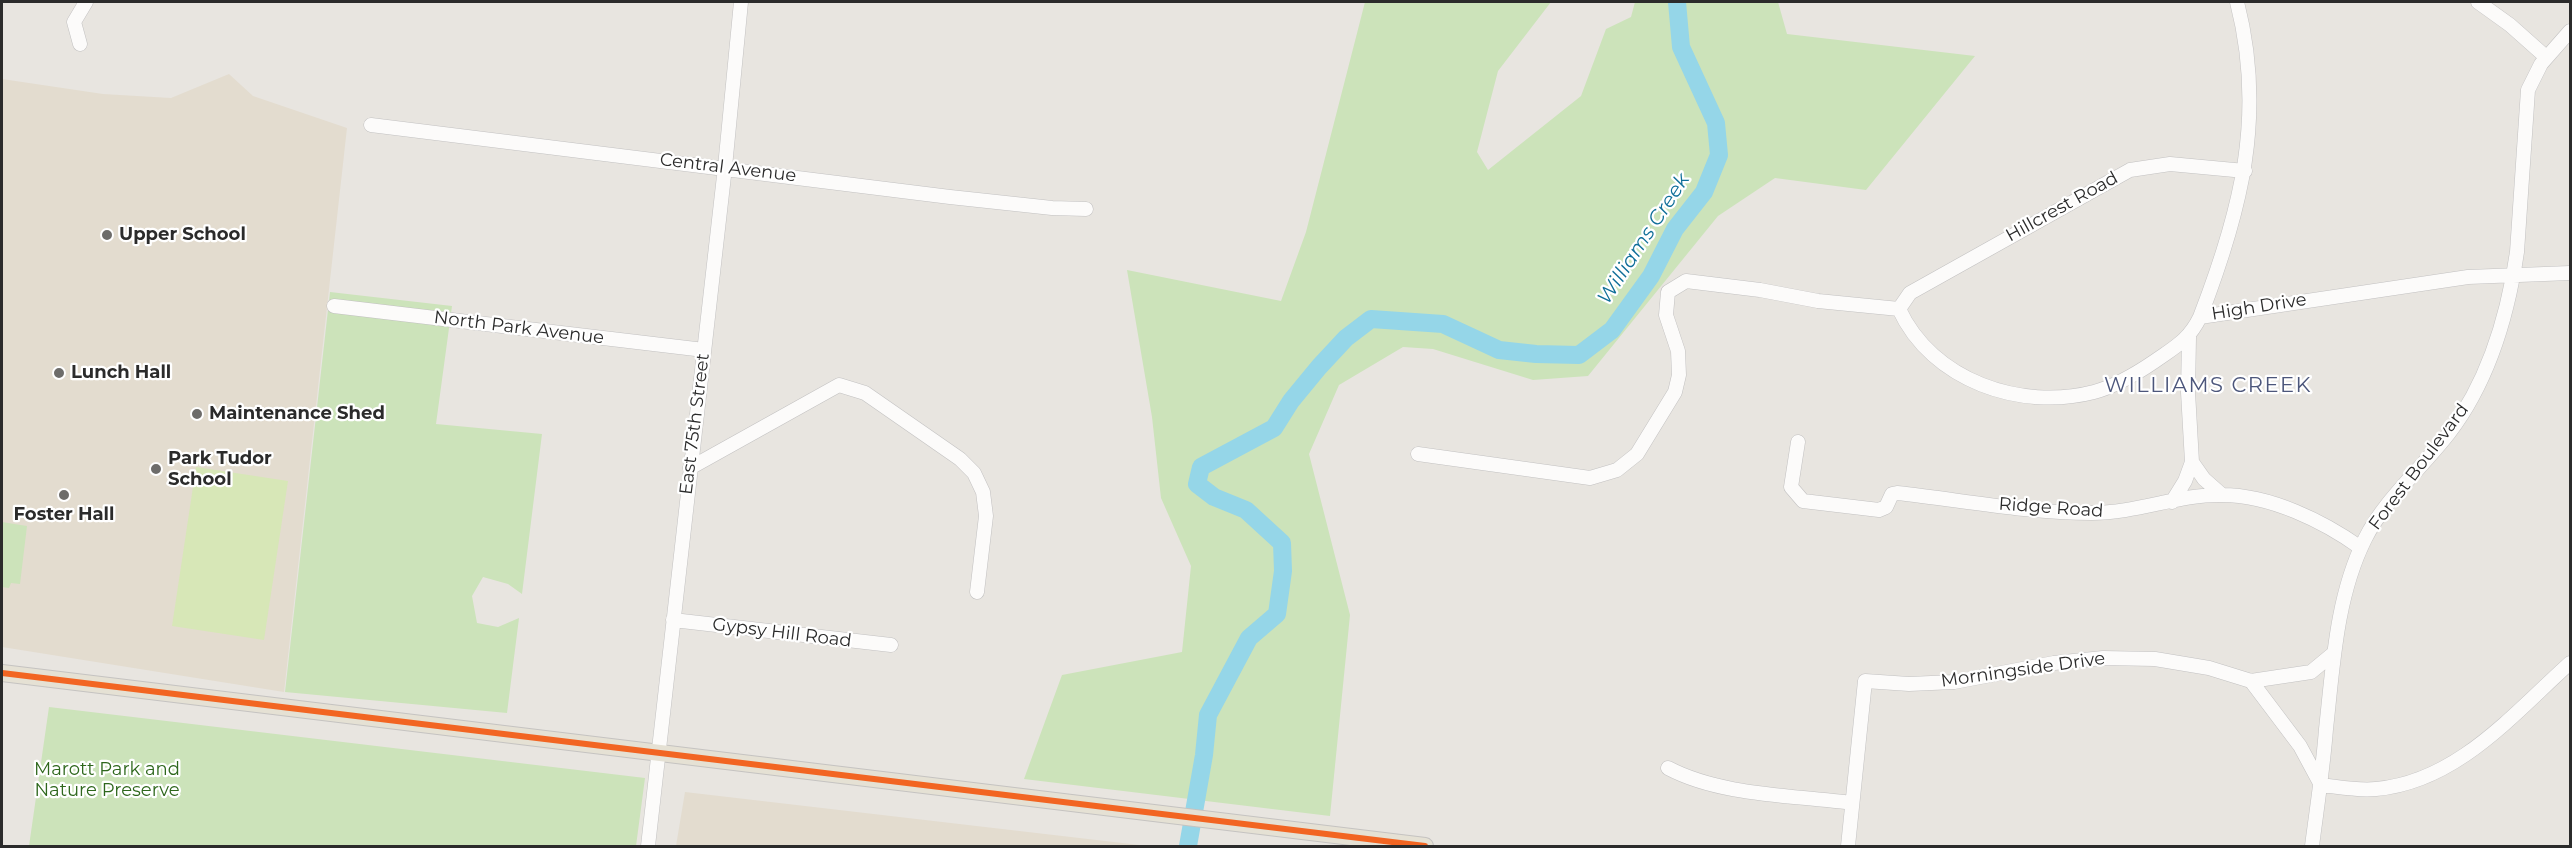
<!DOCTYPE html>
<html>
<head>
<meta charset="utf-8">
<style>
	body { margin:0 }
	#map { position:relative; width:2572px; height:848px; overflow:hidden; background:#e8e5e0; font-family:Montserrat,sans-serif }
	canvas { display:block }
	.frame { position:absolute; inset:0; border:3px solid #2b2b2b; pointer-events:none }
</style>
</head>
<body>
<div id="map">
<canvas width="2572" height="848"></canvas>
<div class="frame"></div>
</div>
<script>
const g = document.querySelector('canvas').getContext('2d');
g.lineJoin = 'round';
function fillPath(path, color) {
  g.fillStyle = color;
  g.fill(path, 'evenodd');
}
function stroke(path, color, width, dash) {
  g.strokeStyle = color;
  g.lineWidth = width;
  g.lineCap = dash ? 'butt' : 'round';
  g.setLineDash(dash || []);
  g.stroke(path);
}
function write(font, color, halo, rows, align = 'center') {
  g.font = font + ' Montserrat,sans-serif';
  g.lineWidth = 4.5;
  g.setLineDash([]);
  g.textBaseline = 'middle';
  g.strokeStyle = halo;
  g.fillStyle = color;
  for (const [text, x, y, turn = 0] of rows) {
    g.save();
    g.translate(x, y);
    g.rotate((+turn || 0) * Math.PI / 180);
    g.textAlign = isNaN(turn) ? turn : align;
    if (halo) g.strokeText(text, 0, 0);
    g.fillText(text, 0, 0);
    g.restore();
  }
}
fillPath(new Path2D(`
	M 229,74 L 253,96 L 347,128 L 284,692 L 2,647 L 2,79 L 103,94 L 171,98 Z
	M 685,792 L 1148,846 L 676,846 Z`), '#e3dccf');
fillPath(new Path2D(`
	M 1365,2 L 1551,2 L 1498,71 L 1477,152 L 1488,170 L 1581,96 L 1606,29 L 1631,17 L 1635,2 L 1778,2 L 1787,34 L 1975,56 L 1866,190 L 1775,178 L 1718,216 L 1588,376 L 1533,380 L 1433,349 L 1403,347 L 1339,385 L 1309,454 L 1350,615 L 1330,816 L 1024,779 L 1062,675 L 1182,652 L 1191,566 L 1161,498 L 1152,417 L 1127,270 L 1281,301 L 1306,232 Z
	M 330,292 L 452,306 L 436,424 L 542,434 L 522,594 L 508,584 L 483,577 L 472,596 L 477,623 L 498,627 L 519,618 L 507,713 L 285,692 Z
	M 2,522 L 27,526 L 20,584 L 11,583 L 9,588 L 2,587 Z
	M 49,707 L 645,778 L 636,846 L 29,846 Z`), '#cce3ba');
fillPath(new Path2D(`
	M 196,467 L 288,481 L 264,640 L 172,626 Z`), '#d7e7b7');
stroke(new Path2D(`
	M 1188,846 L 1204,755 L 1208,715 L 1249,638 L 1277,614 L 1283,571 L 1282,543 L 1246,510 L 1214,497 L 1197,484 L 1201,467 L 1274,428 L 1291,401 L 1319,367 L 1346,338 L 1371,319 L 1443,324 L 1499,350 L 1536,354 L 1579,355 L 1612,330 L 1651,276 L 1675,229 L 1704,192 L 1719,155 L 1716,123 L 1681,47 L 1677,2`), '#95d6e8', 18);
const minor = new Path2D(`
	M 2478,2 L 2510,25 L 2546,57
	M 80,44 L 74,22 L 86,2
	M 371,125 L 950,197 L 1052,208 L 1086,209
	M 334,306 L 704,350
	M 1899,309 C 1932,381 2021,411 2094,392 C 2116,386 2136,374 2155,361 C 2175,347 2189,340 2200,317 L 2468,277 L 2570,273
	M 1899,309 L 1910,293 L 2130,170 L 2170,164 L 2245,171
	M 2200,317 C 2241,211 2266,115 2237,2
	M 1798,442 L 1791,487 L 1803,501 L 1879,510 L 1886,507 L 1892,494 L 1897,493 C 1961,500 2027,513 2092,513 C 2137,513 2180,494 2222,495 C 2270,495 2323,521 2361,548
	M 1418,454 L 1590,478 L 1617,470 L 1637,454 L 1675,392 L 1679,375 L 1678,351 L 1666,315 L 1668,292 L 1686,281 L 1760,290 L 1818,301 L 1899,309
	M 2192,462 L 2204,479 L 2221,494
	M 690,468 L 839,385 L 865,393 L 960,459 L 974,473 L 983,492 L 986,516 L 977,592
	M 2172,502 L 2185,481 L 2192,462 L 2188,392 L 2189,337
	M 673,620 L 891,645
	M 2251,681 L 2311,672 L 2334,653
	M 1668,768 C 1721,796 1793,795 1852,803
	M 648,846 L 725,167 L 741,2
	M 1848,846 L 1865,681 L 1909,684 L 1954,682 L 2054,663 L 2103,658 L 2155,659 L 2209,668 L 2251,681 L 2300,746 L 2321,785 C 2339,787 2358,791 2376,789 C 2457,782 2513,714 2570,663
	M 2312,846 C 2317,807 2323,769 2326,729 C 2333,666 2336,597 2365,539 C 2385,499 2422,468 2449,433 C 2488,382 2508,314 2517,252 L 2528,90 L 2541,64 L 2570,31`);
const major = new Path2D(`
	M 2,673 L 1425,846`);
stroke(minor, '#c2c1c1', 15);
stroke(major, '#c5c3c1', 18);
stroke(minor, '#fcfbfa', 14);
stroke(major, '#e5e1d4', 16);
stroke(new Path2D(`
	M 2,673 L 1425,846`), '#f26522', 6);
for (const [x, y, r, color] of [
	[107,235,6,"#6d6c6a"],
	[59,373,6,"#6d6c6a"],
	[197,414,6,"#6d6c6a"],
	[156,469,6,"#6d6c6a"],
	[64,495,6,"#6d6c6a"]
]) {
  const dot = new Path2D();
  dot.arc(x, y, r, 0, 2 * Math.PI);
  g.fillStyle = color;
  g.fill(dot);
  stroke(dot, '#fff', 2);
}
write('18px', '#2b2b2b', '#fff', [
	["Central Avenue",728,168,7],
	["Hillcrest Road",2062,207,-29],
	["High Drive",2259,307,-9],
	["North Park Avenue",519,328,7],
	["East 75th Street",695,424,-83],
	["Forest Boulevard",2419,467,-53],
	["Ridge Road",2051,508,4],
	["Gypsy Hill Road",782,633,7],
	["Morningside Drive",2023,670,-8]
]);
write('bold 18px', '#2b2b2b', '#fff', [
	["Upper School",119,235],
	["Lunch Hall",71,373],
	["Maintenance Shed",209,414],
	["Park Tudor",168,459],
	["School",168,480],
	["Foster Hall",64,515,"center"]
], 'left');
write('18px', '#2e671c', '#fff', [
	["Marott Park and",107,770],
	["Nature Preserve",107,791]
]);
write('italic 20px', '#106f99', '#fff', [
	["Williams Creek",1644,239,-57]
]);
g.letterSpacing = '1.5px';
write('21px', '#4c567b', '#fff', [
	["WILLIAMS CREEK",2208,386]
]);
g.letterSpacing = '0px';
</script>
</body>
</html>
